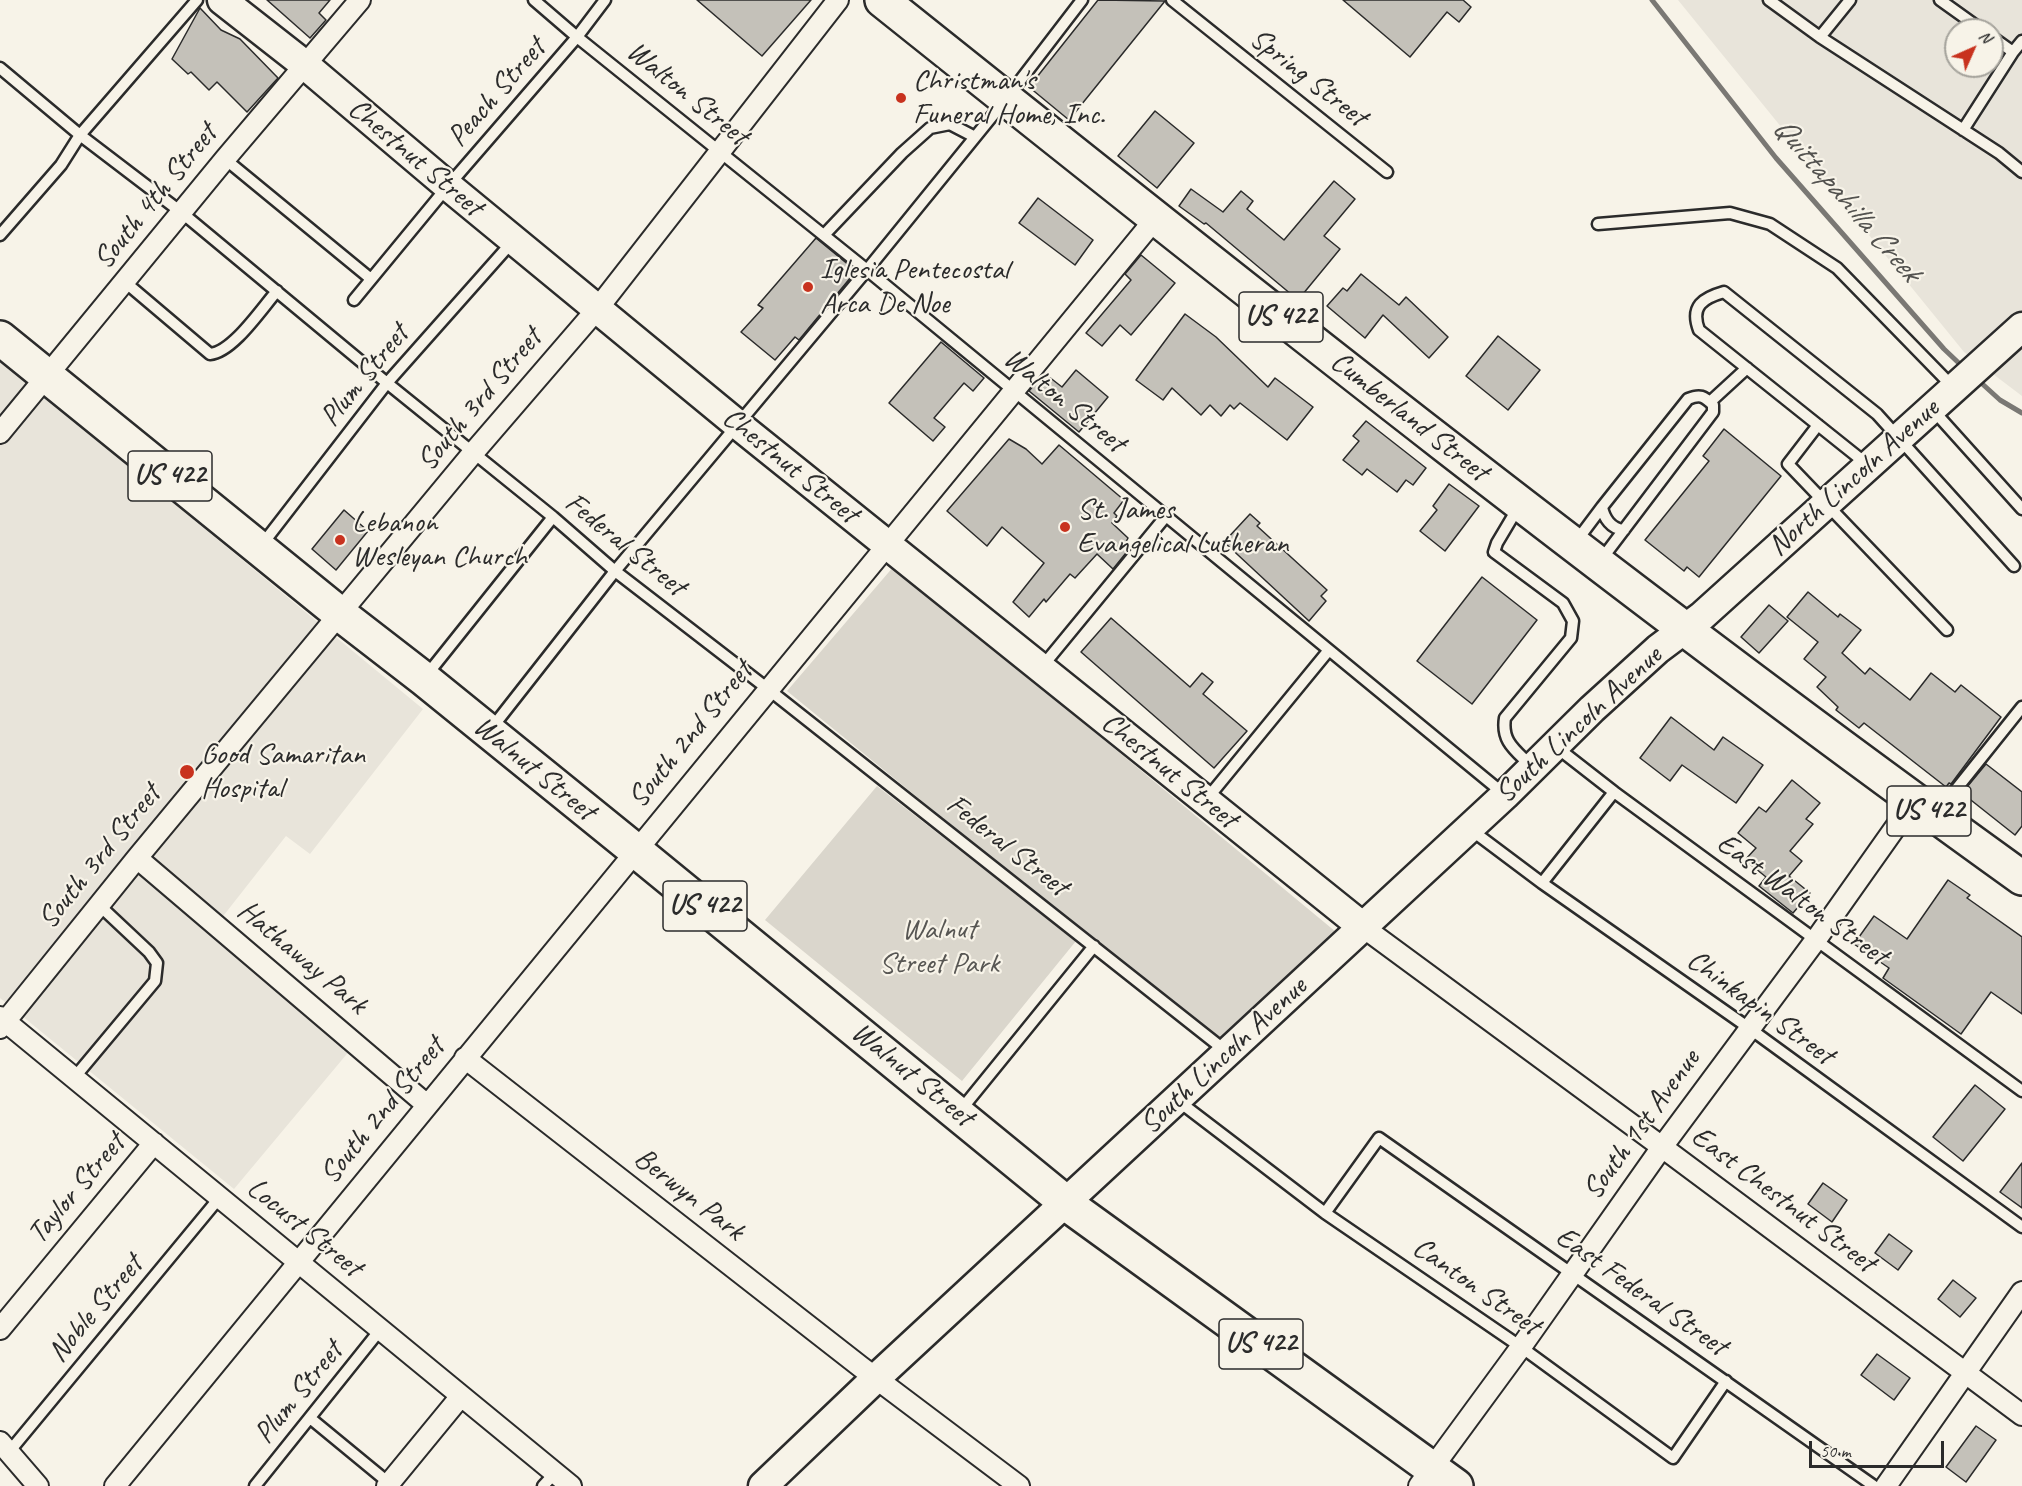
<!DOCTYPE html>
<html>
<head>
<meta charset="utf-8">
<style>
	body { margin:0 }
	#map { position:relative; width:2022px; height:1486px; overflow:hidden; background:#f7f3e8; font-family:Caveat,sans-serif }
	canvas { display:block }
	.north { position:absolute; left:1944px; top:18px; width:60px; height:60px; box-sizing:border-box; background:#f7f3e8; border:2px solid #a5a39c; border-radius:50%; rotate:45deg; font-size:16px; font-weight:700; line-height:24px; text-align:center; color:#2b2b2b }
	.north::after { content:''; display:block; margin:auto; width:21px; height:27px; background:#c8321e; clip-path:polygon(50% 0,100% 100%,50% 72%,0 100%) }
	.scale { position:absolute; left:1809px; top:1441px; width:135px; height:27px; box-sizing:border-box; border:3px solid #2b2b2b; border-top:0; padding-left:8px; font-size:18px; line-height:21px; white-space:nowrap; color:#2b2b2b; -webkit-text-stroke:4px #f7f3e8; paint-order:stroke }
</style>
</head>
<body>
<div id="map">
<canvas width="2022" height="1486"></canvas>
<div class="north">N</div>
<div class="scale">50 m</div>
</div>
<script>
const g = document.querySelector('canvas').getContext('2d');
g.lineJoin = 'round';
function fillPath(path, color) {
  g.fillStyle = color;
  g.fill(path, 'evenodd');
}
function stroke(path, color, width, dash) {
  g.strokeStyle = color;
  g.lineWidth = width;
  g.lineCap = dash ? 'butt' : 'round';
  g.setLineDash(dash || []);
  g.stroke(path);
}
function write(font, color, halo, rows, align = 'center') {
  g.font = font + ' Caveat,sans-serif';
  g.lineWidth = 4.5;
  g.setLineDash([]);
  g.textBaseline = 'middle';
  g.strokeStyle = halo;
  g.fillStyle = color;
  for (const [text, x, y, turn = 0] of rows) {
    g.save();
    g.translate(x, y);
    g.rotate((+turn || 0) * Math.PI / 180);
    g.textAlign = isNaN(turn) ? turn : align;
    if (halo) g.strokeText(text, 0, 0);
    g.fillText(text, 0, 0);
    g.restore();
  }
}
fillPath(new Path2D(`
	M 1678,0 L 2022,0 L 2022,396 L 1964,352 ZM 1956,30 L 1992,30 L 1992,66 L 1956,66 Z
	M 0,360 L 423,709 L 310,854 L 286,836 L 213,929 L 351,1049 L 234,1189 L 0,998 Z`), '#e8e4da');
fillPath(new Path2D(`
	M 894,566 L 1336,932 L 1220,1044 L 787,691 Z
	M 877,786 L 1076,941 L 962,1081 L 765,920 Z`), '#dad6cc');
stroke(new Path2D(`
	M 1652,0 L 1776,158 L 1944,349 L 1964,368
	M 1978,380 L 2000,400 L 2022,413`), '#7a7874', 5);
const building = new Path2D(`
	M 267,0 L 330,0 L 319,13 L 326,20 L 310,38 Z
	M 697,0 L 811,0 L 762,56 Z
	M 1098,0 L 1165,1 L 1069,120 L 1029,87 Z
	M 1343,0 L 1463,0 L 1471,7 L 1459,22 L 1447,12 L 1410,57 Z
	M 200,8 L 221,30 L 240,39 L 278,78 L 247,112 L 217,82 L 209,90 L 191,72 L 188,74 L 172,59 Z
	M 1155,111 L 1194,143 L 1157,188 L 1118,156 Z
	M 1334,181 L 1355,199 L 1324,236 L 1340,249 L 1298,300 L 1206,223 L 1204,224 L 1179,206 L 1191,189 L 1223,212 L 1241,191 L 1253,201 L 1247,209 L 1284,240 Z
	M 1038,198 L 1093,240 L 1075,265 L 1019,223 Z
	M 816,238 L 856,271 L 799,340 L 795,337 L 775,360 L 741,332 L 763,308 L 758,305 Z
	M 1141,255 L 1175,283 L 1131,335 L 1120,325 L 1102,346 L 1086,333 L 1131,280 L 1125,274 Z
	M 1361,274 L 1399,305 L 1406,297 L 1448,337 L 1429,358 L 1383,315 L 1365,338 L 1327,306 L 1343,288 L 1347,291 Z
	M 1185,314 L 1216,337 L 1268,387 L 1275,378 L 1313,407 L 1287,440 L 1240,403 L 1234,409 L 1230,405 L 1221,416 L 1210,405 L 1201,415 L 1172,388 L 1163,400 L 1136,380 Z
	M 1498,336 L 1540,370 L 1508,410 L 1466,376 Z
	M 941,342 L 984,378 L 973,391 L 964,383 L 934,418 L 945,427 L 933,441 L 889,403 Z
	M 1076,370 L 1108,397 L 1079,432 L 1029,391 L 1044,373 L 1062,387 Z
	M 1366,421 L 1426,468 L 1413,485 L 1406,480 L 1397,492 L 1367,469 L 1362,475 L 1343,460 L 1359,441 L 1353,436 Z
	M 1724,429 L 1781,476 L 1699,577 L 1687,567 L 1684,571 L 1645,540 L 1709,461 L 1703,456 Z
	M 1009,439 L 1026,449 L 1042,464 L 1059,445 L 1124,500 L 1114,513 L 1117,516 L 1112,523 L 1128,538 L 1126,542 L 1130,548 L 1113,569 L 1097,554 L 1075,578 L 1070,574 L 1046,602 L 1044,599 L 1029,617 L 1013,602 L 1044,563 L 1002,527 L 987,546 L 947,511 Z
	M 1449,484 L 1479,506 L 1445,551 L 1420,531 L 1437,510 L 1433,506 Z
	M 344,510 L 368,531 L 336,570 L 312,549 Z
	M 1250,514 L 1260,523 L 1257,526 L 1327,590 L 1321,596 L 1326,601 L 1309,621 L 1224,542 Z
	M 1482,577 L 1537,620 L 1472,704 L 1417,661 Z
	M 1808,592 L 1838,617 L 1840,614 L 1861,630 L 1842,653 L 1865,674 L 1870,668 L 1910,700 L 1931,673 L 1955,692 L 1961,685 L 2001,717 L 1951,784 L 1949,783 L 1946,787 L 1864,723 L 1859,728 L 1836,710 L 1838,707 L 1817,687 L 1826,677 L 1804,659 L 1818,642 L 1787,617 Z
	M 1769,605 L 1788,621 L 1759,653 L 1741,637 Z
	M 1111,618 L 1190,687 L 1202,673 L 1213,682 L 1203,694 L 1247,731 L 1214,768 L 1081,652 Z
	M 1671,717 L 1714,750 L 1723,737 L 1763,765 L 1736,803 L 1682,765 L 1670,781 L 1640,758 Z
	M 1986,764 L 2022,792 L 2022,826 L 2015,835 L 1962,793 Z
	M 1792,780 L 1820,803 L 1806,819 L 1813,824 L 1790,851 L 1802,861 L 1789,876 L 1810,893 L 1793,913 L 1759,886 L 1766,877 L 1745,860 L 1756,848 L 1738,833 L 1759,807 L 1766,812 Z
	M 1948,880 L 1970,895 L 1967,898 L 2022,937 L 2022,1014 L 1991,992 L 1961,1034 L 1883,978 L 1889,968 L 1854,944 L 1874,916 L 1907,939 Z
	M 1975,1085 L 2005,1109 L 1963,1161 L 1933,1137 Z
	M 2022,1163 L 2022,1208 L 2000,1192 Z
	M 1823,1183 L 1847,1200 L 1832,1222 L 1808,1204 Z
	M 1889,1234 L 1912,1251 L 1898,1270 L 1875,1253 Z
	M 1953,1280 L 1976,1298 L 1960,1317 L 1938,1299 Z
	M 1877,1354 L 1910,1378 L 1894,1400 L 1861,1375 Z
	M 1976,1426 L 1996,1440 L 1966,1482 L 1946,1467 Z`);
fillPath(building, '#c4c1b9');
stroke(building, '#2b2b2b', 1.5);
const lane = new Path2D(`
	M 534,0 L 577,37 L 867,270 L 1504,794
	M 1172,0 L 1387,172
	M 1769,0 L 1820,37
	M 1850,0 L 1820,37 L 1999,153 L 2022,172
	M 1940,0 L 1982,30
	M 2013,52 L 2022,41
	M 0,68 L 80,135 L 181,212 L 387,383 L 553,517 L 615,571 L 768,689 L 1227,1052
	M 1963,130 L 2013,52 L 1992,37
	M 225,159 L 371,279
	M 1598,224 L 1730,213 L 1770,224 L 1837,268 L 1953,387
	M 0,235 L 61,165 L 80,135 L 197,0
	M 824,235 L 902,153 L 930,128 L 950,124 L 975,137
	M 125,282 L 210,354 C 233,352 262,308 277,291
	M 354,300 L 448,186 L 577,37 L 605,0
	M 1710,402 L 1747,368
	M 1933,410 L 2022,509
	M 1818,425 L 1788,464 L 1947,630
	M 1868,465 L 1699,330 C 1690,306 1703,298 1724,292 L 1877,414 L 2014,566
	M 1519,506 L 1497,543 L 1494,552 L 1563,603 L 1573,621 L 1571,638 L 1505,718 C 1501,743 1517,751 1533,768
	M 1575,543 L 1602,507
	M 261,546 L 387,383 L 513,241
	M 1601,560 L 1713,412 L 1713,405 C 1704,396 1700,394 1688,399 L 1602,507 C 1604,518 1611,529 1624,530
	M 1041,668 L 1166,516
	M 426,676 L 553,517
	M 491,729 L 615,571 L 867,270 L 1006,99 L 1082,0
	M 1555,746 L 1614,792 L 2022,1091
	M 1206,800 L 1329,650
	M 1938,812 L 2022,707
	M 1470,829 L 1542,883 L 1749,1028 L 2022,1227
	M 1542,883 L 1614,792
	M 74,1078 L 155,981 L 157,963 L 149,952 L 99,905
	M 1177,1100 L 1325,1213 L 1521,1347 L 1673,1458 L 1726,1381
	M 960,1111 L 1094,946
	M 1325,1213 L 1379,1138 L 1874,1486
	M 310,1418 L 389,1483
	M 9,1452 L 220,1197
	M 255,1486 L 380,1330
	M 543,1486 L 555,1473`);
const street = new Path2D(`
	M 0,433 L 225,159 L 360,0
	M 137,858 L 427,1105
	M 1363,927 L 1662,1147 L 2022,1415
	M 0,1017 L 571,1486
	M 0,1028 L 137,858 L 473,453 L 598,308 L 838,0
	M 465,1058 L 861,1367 L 1019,1486
	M 0,1329 L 154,1143
	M 0,1442 L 38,1486
	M 115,1486 L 1155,219
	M 387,1486 L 461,1396
	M 1419,1486 L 1521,1347 L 1662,1147 L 1815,941 L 1914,801
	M 1886,1486 L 2022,1292`);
const secondary = new Path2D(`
	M 222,0 L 305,65 L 448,186 L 737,424 L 1363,927
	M 763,1486 L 875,1379 L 1505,795 L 1592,709 L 1658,649 L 1702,616 L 2022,327`);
const highway = new Path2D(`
	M 882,0 C 1256,299 1632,598 2022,878
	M 0,338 L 340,614 L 424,679 L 635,850 L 1075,1210 L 1456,1486`);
stroke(lane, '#2b2b2b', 15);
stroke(street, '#2b2b2b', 24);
stroke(secondary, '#2b2b2b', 33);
stroke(highway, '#2b2b2b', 38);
stroke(lane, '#f7f3e8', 10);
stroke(street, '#f7f3e8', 20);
stroke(secondary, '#f7f3e8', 28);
stroke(highway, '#f7f3e8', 33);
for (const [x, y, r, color] of [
	[901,98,6,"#c8321e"],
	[808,287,6,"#c8321e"],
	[1065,527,6,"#c8321e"],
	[340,540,6,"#c8321e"],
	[187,772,8,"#c8321e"]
]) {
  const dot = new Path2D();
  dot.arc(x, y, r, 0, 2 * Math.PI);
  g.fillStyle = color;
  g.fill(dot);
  stroke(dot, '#f7f3e8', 2);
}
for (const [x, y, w] of [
	[1281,317,84],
	[170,476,84],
	[1929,811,84],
	[705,906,84],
	[1261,1344,84]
]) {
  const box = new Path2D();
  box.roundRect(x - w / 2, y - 25, w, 50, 4.5);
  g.fillStyle = '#f7f3e8';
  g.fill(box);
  stroke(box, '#2b2b2b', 1.5);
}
write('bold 28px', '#2b2b2b', null, [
	["US 422",1281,317],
	["US 422",170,476],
	["US 422",1929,811],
	["US 422",705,906],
	["US 422",1261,1344]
]);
write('30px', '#2b2b2b', '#f7f3e8', [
	["Spring Street",1308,78,38],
	["Peach Street",497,93,-49],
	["Walton Street",687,94,39],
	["Chestnut Street",415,158,40],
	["South 4th Street",156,197,-51],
	["Plum Street",365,376,-51],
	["South 3rd Street",480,400,-50],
	["Walton Street",1064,401,39],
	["Cumberland Street",1409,417,38],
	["Chestnut Street",790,466,39],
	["North Lincoln Avenue",1854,478,-42],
	["Federal Street",625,545,39],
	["South Lincoln Avenue",1579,725,-43],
	["South 2nd Street",691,735,-51],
	["Walnut Street",534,769,39],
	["Chestnut Street",1169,771,39],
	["Federal Street",1007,846,38],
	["South 3rd Street",100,857,-51],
	["East Walton Street",1802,900,36],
	["Hathaway Park",302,958,40],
	["Chinkapin Street",1760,1008,36],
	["South Lincoln Avenue",1224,1056,-43],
	["Walnut Street",912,1075,39],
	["South 2nd Street",383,1111,-51],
	["South 1st Avenue",1642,1125,-54],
	["Taylor Street",77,1189,-50],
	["Berwyn Park",689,1195,38],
	["East Chestnut Street",1783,1200,37],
	["Locust Street",304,1228,39],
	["Canton Street",1476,1287,35],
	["East Federal Street",1641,1292,35],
	["Noble Street",96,1309,-50],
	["Plum Street",299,1393,-51]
]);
write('30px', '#2b2b2b', '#f7f3e8', [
	["Christman's",913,81],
	["Funeral Home, Inc.",913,115],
	["Iglesia Pentecostal",820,270],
	["Arca De Noe",820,304],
	["St. James",1077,510],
	["Evangelical Lutheran",1077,544],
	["Lebanon",352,523],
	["Wesleyan Church",352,557],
	["Good Samaritan",201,755],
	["Hospital",201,789]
], 'left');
write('30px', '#575653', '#f7f3e8', [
	["Walnut",939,930],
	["Street Park",939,964]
]);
write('italic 32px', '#53524f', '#f7f3e8', [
	["Quittapahilla Creek",1846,200,49]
]);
</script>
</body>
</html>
